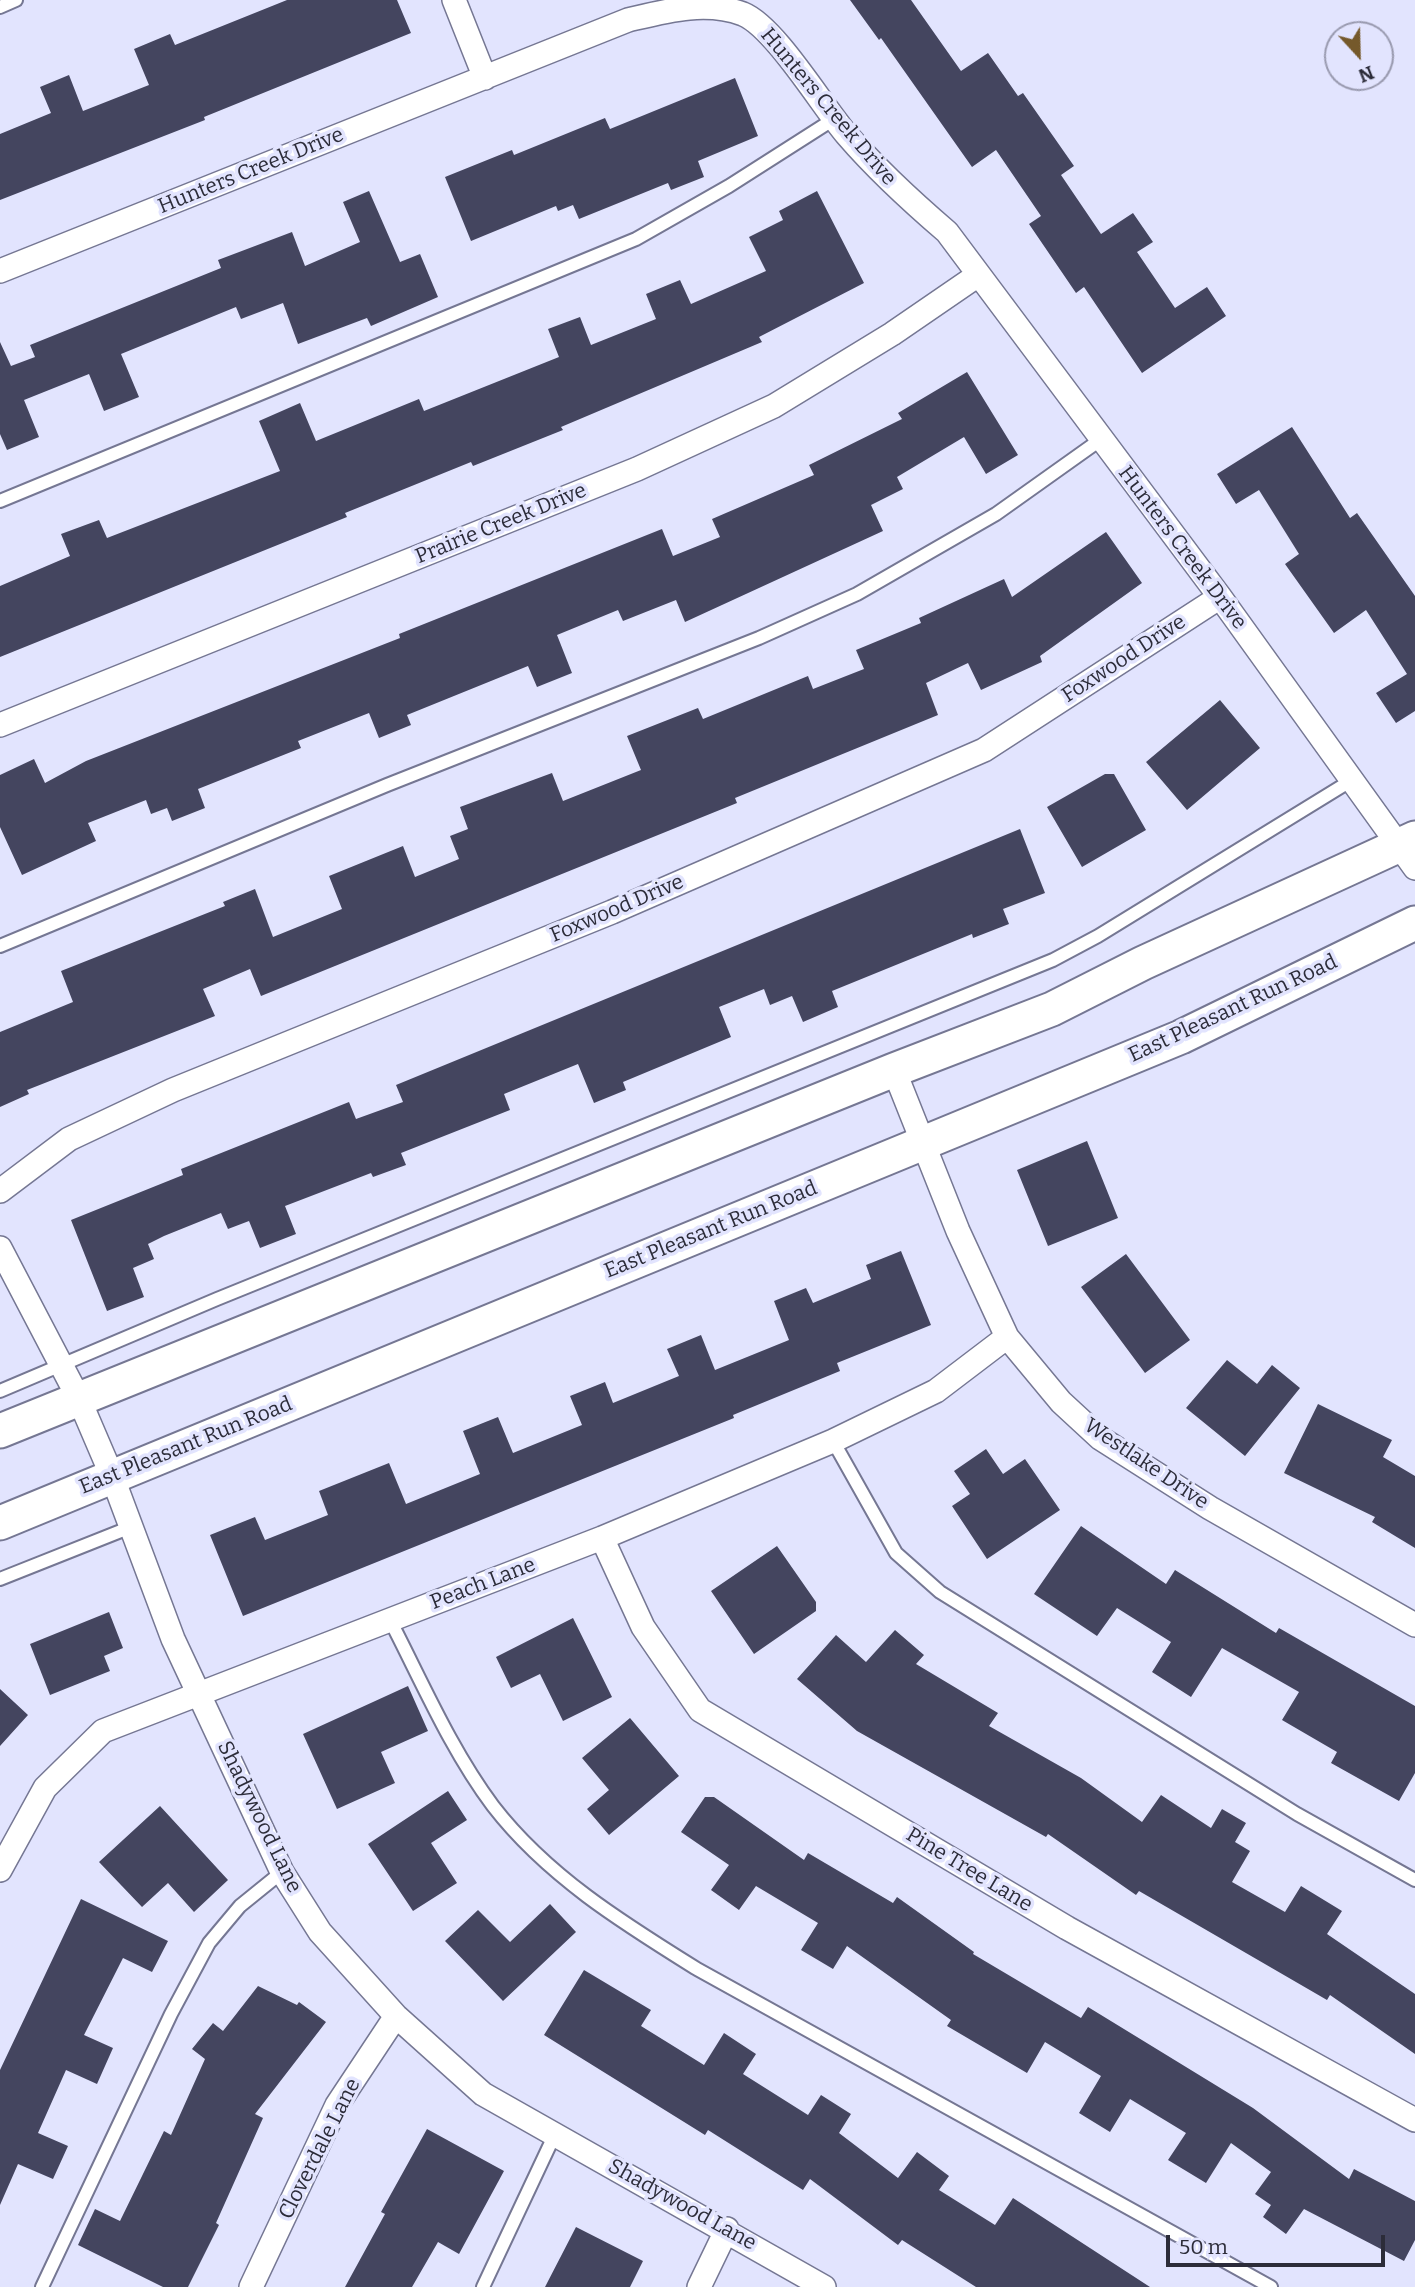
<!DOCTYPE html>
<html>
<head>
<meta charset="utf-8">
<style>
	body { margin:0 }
	#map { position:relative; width:1415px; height:2287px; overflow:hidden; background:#e2e4fe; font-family:Bitter,serif }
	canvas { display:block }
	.north { position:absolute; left:1324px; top:21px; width:70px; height:70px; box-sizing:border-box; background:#e2e4fe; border:2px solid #999aaf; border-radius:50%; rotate:158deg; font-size:19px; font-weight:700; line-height:28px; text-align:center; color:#2c2c39 }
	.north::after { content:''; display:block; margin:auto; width:24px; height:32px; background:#75592b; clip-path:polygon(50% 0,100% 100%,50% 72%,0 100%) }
	.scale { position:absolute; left:1166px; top:2235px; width:219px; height:32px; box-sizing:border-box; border:4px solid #2c2c39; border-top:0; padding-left:9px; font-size:21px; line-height:24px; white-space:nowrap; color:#2c2c39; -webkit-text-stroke:5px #e2e4fe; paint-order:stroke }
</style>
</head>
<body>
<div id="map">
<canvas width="1415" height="2287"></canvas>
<div class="north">N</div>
<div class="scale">50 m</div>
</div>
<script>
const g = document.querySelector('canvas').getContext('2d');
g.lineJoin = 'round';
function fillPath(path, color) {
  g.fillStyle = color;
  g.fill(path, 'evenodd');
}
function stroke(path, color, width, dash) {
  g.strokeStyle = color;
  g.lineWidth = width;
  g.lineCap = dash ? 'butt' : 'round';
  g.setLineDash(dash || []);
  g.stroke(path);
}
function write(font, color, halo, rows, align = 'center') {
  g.font = font + ' Bitter,serif';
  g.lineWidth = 7;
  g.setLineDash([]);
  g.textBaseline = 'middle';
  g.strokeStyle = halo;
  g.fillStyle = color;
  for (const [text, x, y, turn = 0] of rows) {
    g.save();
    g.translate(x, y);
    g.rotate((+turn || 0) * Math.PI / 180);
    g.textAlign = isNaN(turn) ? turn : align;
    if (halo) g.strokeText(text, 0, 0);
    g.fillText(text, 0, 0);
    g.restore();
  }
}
fillPath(new Path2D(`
	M 287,0 L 397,0 L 411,33 L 204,117 L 205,120 L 0,200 L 0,134 L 51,113 L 40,87 L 69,75 L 83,111 L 149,85 L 134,49 L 170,34 L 175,45 Z
	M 850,0 L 911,0 L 961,71 L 988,53 L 1018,96 L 1023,93 L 1074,166 L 1061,175 L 1101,234 L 1133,213 L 1153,242 L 1137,252 L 1175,308 L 1207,287 L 1226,316 L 1142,373 L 1084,287 L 1076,293 L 1029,224 L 1041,216 L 996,150 L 972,167 L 881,38 L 879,40 Z
	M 735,78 L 758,136 L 698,161 L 704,177 L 671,190 L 668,183 L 579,219 L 573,205 L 558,211 L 556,206 L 471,241 L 445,177 L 512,150 L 514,155 L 605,118 L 610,129 Z
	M 369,191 L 400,262 L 420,254 L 438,297 L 371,326 L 367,318 L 298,344 L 283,303 L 241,319 L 236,307 L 121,354 L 139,397 L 104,411 L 89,374 L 24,400 L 39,437 L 7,450 L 0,434 L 0,342 L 11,366 L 35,357 L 30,345 L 221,268 L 218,260 L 292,232 L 305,266 L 360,242 L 343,202 Z
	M 817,191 L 864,283 L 759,337 L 762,342 L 561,427 L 563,430 L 473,466 L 471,462 L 345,513 L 347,517 L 0,657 L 0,586 L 70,556 L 61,534 L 99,520 L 107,538 L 280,471 L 259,421 L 300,403 L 316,441 L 419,399 L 424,411 L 559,357 L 548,329 L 580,317 L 591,345 L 656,319 L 646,294 L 680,280 L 691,304 L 766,271 L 749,237 L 783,220 L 779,211 Z
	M 967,372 L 1018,455 L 986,474 L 964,437 L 897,477 L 903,489 L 871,505 L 883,531 L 685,622 L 676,600 L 623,621 L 618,610 L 557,635 L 572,673 L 537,687 L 528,666 L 407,715 L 411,725 L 379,738 L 369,713 L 298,741 L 301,748 L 198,789 L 205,808 L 172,821 L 167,808 L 151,814 L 146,800 L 88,823 L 96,841 L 22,875 L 0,827 L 0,775 L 34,759 L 45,783 L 86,761 L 400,638 L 399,634 L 662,529 L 673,556 L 720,537 L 712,519 L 814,475 L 809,465 L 902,419 L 898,413 Z
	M 1292,427 L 1350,518 L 1357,513 L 1415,596 L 1415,711 L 1396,723 L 1376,693 L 1407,674 L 1366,610 L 1334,633 L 1285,564 L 1299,554 L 1259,490 L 1236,504 L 1217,474 Z
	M 1106,532 L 1142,583 L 1040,656 L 1042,662 L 981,690 L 968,663 L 926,683 L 938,715 L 735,798 L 737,803 L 261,996 L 250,969 L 203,989 L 215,1016 L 27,1090 L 29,1094 L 0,1107 L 0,1032 L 73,1002 L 61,971 L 225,906 L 223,902 L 255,889 L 273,937 L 342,909 L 329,876 L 403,846 L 415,877 L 459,859 L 450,836 L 468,829 L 460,807 L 552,773 L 563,801 L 641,770 L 627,736 L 698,708 L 703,719 L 808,676 L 813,689 L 864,669 L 856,650 L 921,623 L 919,618 L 1004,579 L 1012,597 Z
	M 1220,700 L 1260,748 L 1187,810 L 1146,762 Z
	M 1105,774 L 1114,774 L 1146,830 L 1082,867 L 1047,807 Z
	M 1020,829 L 1045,893 L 1003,909 L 1009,924 L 973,938 L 972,934 L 832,991 L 838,1007 L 803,1022 L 792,996 L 770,1005 L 764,989 L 719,1007 L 731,1037 L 623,1082 L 626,1090 L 594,1103 L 578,1064 L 504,1094 L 510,1110 L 401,1153 L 406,1165 L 373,1177 L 371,1173 L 285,1206 L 296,1234 L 260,1248 L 249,1221 L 228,1229 L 221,1213 L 164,1236 L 148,1244 L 154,1259 L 133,1268 L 144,1297 L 107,1311 L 71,1220 L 183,1175 L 181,1169 L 349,1102 L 356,1119 L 403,1102 L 396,1085 Z
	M 1087,1141 L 1118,1218 L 1048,1246 L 1017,1170 Z
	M 901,1251 L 931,1325 L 837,1363 L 840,1371 L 733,1415 L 734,1418 L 243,1616 L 210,1535 L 255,1517 L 265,1540 L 328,1515 L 319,1491 L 389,1463 L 406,1504 L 480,1474 L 463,1431 L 498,1417 L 513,1453 L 582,1425 L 570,1396 L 605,1382 L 613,1403 L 679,1376 L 667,1349 L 701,1335 L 715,1370 L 789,1340 L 774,1301 L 806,1288 L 813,1303 L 871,1279 L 866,1265 Z
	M 1126,1254 L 1190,1340 L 1145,1373 L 1081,1287 Z
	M 1227,1360 L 1257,1384 L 1272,1365 L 1300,1388 L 1245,1456 L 1186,1408 Z
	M 1318,1404 L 1392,1440 L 1383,1457 L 1415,1476 L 1415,1548 L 1372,1522 L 1375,1517 L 1284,1473 Z
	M 986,1449 L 1003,1474 L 1025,1459 L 1060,1510 L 987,1559 L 952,1506 L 970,1494 L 954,1471 Z
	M 1081,1526 L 1166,1584 L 1175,1570 L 1276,1633 L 1279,1628 L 1415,1706 L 1415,1773 L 1399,1801 L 1331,1763 L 1337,1752 L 1282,1720 L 1299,1692 L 1222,1648 L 1191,1697 L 1152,1672 L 1171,1642 L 1117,1608 L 1097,1636 L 1034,1594 Z
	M 777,1546 L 816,1602 L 816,1611 L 754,1654 L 711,1591 Z
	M 109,1612 L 123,1648 L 104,1656 L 110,1671 L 50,1695 L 30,1644 Z
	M 573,1618 L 612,1697 L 563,1721 L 540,1674 L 511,1688 L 496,1657 Z
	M 895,1630 L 924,1655 L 916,1664 L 998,1713 L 989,1726 L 1081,1778 L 1142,1822 L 1161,1795 L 1211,1828 L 1222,1809 L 1246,1823 L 1235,1842 L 1250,1851 L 1232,1882 L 1285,1912 L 1301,1886 L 1342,1911 L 1327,1934 L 1415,1994 L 1415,2054 L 1330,1995 L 1327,2000 L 1139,1891 L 1136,1895 L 1048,1834 L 1046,1837 L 857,1731 L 797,1679 L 836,1635 L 866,1662 Z
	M 408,1686 L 428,1731 L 381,1752 L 395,1783 L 337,1809 L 303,1734 Z
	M 0,1689 L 28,1715 L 0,1746 Z
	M 630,1718 L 679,1776 L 609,1835 L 587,1809 L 609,1790 L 582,1758 Z
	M 448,1791 L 467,1820 L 431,1843 L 457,1883 L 413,1911 L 368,1844 Z
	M 705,1797 L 714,1797 L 804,1860 L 808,1853 L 893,1903 L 897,1897 L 974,1952 L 973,1954 L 1081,2018 L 1088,2007 L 1253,2108 L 1349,2179 L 1354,2169 L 1415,2201 L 1415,2240 L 1404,2261 L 1304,2209 L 1286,2234 L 1263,2217 L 1271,2205 L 1255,2194 L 1271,2172 L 1231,2143 L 1206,2183 L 1168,2160 L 1186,2133 L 1130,2099 L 1110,2132 L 1079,2113 L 1101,2076 L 1045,2042 L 1027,2073 L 947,2026 L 951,2020 L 847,1946 L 833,1969 L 801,1950 L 818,1923 L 756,1886 L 739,1910 L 711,1890 L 729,1865 L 681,1832 Z
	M 160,1806 L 228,1880 L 194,1912 L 168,1883 L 142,1907 L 99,1862 Z
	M 81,1899 L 168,1941 L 152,1972 L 123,1958 L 84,2035 L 113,2048 L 97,2084 L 66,2070 L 38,2133 L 68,2146 L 53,2179 L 18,2164 L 0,2205 L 0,2070 Z
	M 550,1904 L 576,1932 L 503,2001 L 445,1941 L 478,1910 L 510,1942 Z
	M 584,1970 L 651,2010 L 641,2026 L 704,2065 L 724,2033 L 756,2054 L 743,2074 L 808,2115 L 821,2095 L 851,2114 L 839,2133 L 898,2178 L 917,2152 L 949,2176 L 939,2190 L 995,2225 L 1013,2198 L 1150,2287 L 976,2287 L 902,2240 L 898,2245 L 810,2179 L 803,2190 L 708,2130 L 705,2135 L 544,2035 Z
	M 258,1986 L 297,2005 L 299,2002 L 326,2022 L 255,2114 L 263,2118 L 216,2223 L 219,2225 L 188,2287 L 163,2287 L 78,2245 L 95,2209 L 120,2221 L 164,2131 L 171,2135 L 205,2059 L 192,2049 L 213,2023 L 223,2031 Z
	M 427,2129 L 504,2171 L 459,2254 L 438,2242 L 412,2287 L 345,2287 L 385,2214 L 381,2212 Z
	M 576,2227 L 643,2261 L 630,2287 L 545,2287 Z`), '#44455f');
const lane = new Path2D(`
	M 0,7 L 16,0
	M 0,501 L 636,239 L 729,186 L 834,119
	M 0,946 L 387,785 L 759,638 L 857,594 L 996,514 L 1100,440
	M 0,1391 L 217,1299 L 1053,960 L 1098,936 L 1352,780
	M 833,1441 L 896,1553 L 940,1592 L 1297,1814 L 1415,1880
	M 0,1579 L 131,1527
	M 390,1620 C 422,1682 451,1750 493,1806 C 547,1876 623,1923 697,1969 L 1271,2287
	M 42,2287 L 171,2014 L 209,1943 L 240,1906 L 282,1872
	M 483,2287 L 555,2134`);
const street = new Path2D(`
	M 454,0 L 485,78
	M 0,271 L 628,20 C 666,11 705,0 743,14 C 775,27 822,106 847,135 C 878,171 912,202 947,232 L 1220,597 L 1415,868
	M 0,725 L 637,469 L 774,406 L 892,334 L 978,275
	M 894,1070 L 958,1231 L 1007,1337 L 1061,1402 L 1100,1438 L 1210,1508 L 1415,1625
	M 0,1191 L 69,1139 L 173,1090 L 612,912 L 984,750 L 1220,597
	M 0,1248 L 79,1399 L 112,1476 L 173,1639 L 282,1872 L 320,1932 L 396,2016 L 483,2094 L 824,2287
	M 602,1538 L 643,1627 L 700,1710 L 1067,1928 L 1415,2120
	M 0,1870 L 45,1788 L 103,1731 L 602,1538 L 833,1441 L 936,1391 L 1007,1337
	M 251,2287 L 337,2105 L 396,2016
	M 699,2287 L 727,2229`);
const secondary = new Path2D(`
	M 0,1431 L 894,1070 L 1052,1009 L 1143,963 L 1415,838
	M 0,1523 L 1181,1037 L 1415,923`);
stroke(lane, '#757793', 16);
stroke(street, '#757793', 26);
stroke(secondary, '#757793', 37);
stroke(lane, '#fff', 12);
stroke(street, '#fff', 23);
stroke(secondary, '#fff', 33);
write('21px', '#2c2c39', '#e2e4fe', [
	["Hunters Creek Drive",828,107,50],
	["Hunters Creek Drive",251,171,-22],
	["Prairie Creek Drive",501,524,-22],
	["Hunters Creek Drive",1182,548,53],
	["Foxwood Drive",1124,659,-33],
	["Foxwood Drive",617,909,-23],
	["East Pleasant Run Road",1233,1009,-25],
	["East Pleasant Run Road",711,1230,-22],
	["East Pleasant Run Road",186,1446,-22],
	["Westlake Drive",1146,1464,34],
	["Peach Lane",483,1584,-21],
	["Shadywood Lane",259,1817,64],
	["Pine Tree Lane",969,1870,31],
	["Cloverdale Lane",320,2149,-63],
	["Shadywood Lane",682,2205,29]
]);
</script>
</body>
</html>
